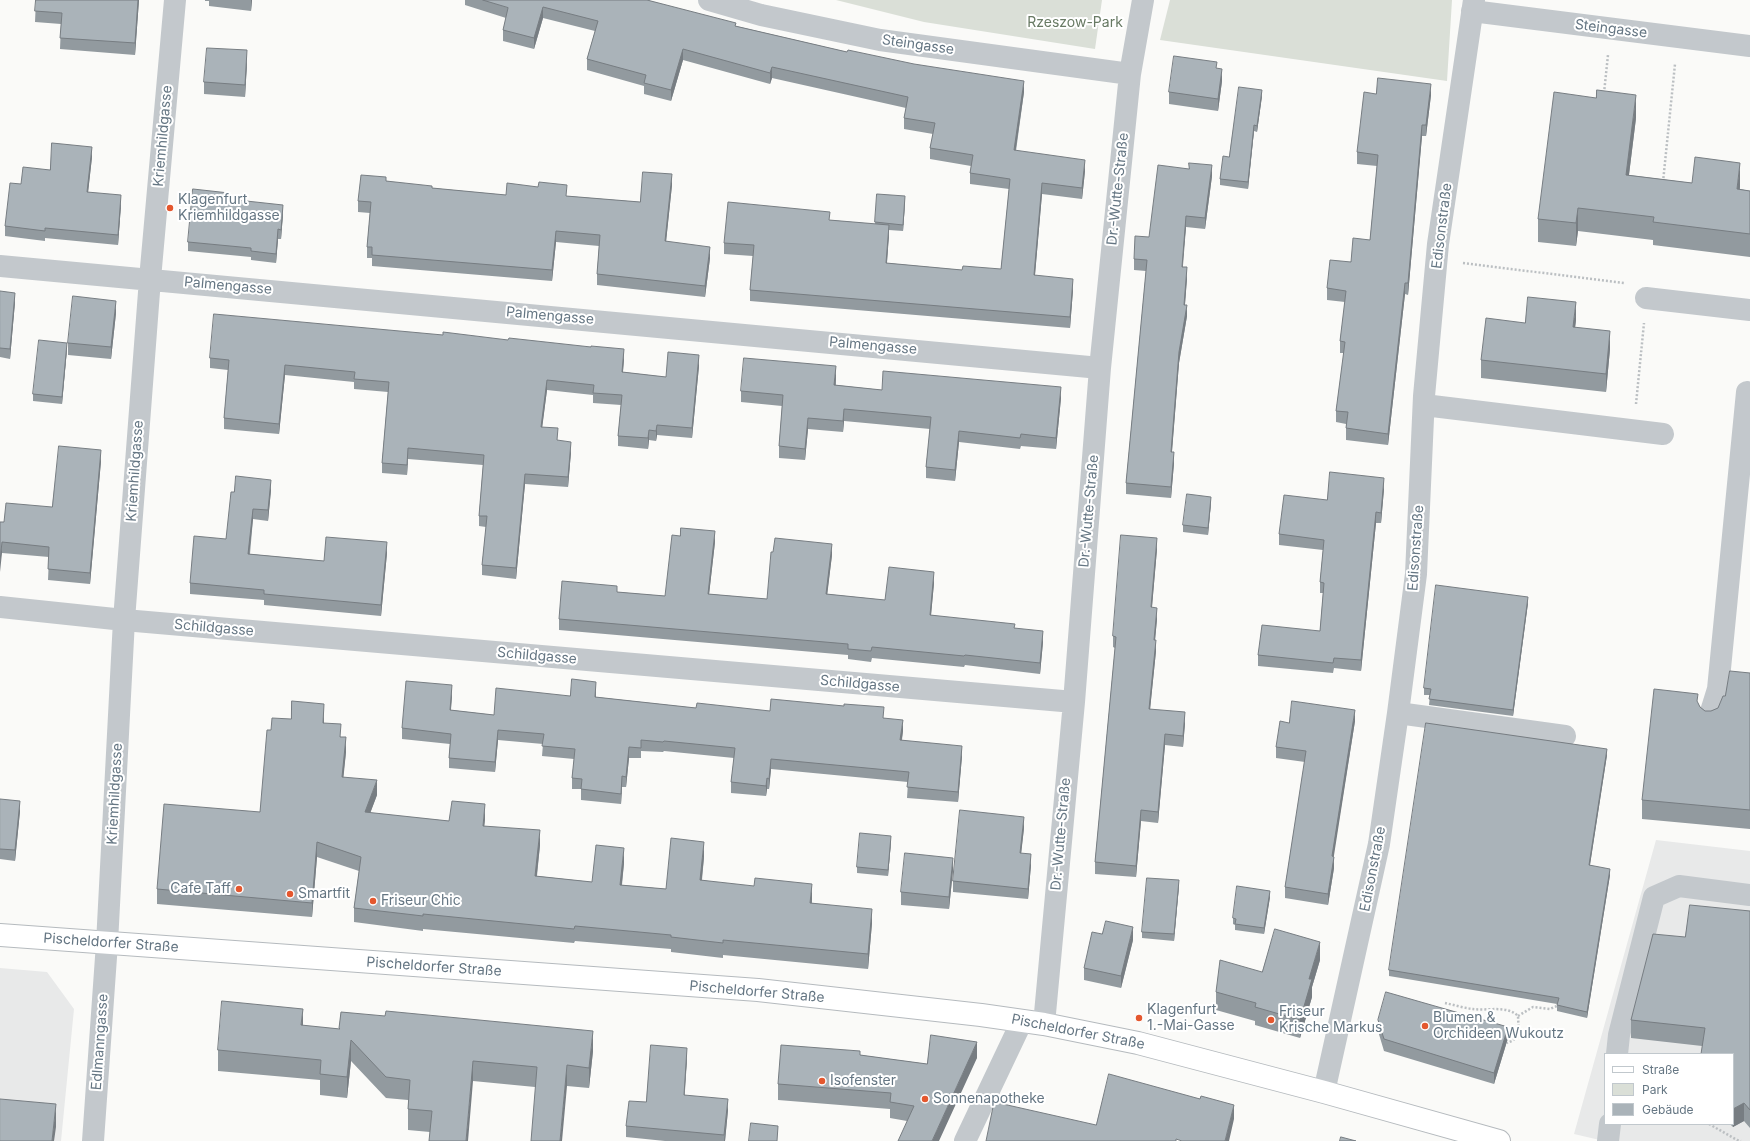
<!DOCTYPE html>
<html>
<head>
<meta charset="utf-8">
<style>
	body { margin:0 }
	#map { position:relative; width:1750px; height:1141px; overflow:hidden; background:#fafaf8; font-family:Inter,sans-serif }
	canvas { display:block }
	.legend { position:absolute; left:1604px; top:1053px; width:130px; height:72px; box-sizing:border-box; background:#fff; border:1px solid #c1c8cd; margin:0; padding:5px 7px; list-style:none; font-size:12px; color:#657683 }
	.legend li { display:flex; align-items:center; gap:8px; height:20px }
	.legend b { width:20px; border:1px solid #c1c8cd }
</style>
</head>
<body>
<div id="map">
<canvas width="1750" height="1141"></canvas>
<ul class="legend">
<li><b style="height:5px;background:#fff"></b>Straße</li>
<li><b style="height:11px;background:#dadfd7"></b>Park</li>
<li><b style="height:11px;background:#aab3b9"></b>Gebäude</li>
</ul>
</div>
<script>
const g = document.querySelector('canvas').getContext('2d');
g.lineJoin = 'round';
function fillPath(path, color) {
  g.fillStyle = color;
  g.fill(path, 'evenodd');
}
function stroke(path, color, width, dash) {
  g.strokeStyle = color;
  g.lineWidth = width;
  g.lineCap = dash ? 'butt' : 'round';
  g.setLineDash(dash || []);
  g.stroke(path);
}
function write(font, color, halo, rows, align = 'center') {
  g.font = font + ' Inter,sans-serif';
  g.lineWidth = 4;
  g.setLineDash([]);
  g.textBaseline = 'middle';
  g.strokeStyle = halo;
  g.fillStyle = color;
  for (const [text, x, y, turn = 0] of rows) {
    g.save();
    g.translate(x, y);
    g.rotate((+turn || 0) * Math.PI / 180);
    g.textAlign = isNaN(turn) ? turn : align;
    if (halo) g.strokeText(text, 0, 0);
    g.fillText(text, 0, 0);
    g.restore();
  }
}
fillPath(new Path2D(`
	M 1656,840 L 1750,851 L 1750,1141 L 1604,1141 L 1574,1134 ZM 1605,1054 L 1733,1054 L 1733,1124 L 1605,1124 Z
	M 0,968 L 47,972 L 74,1009 L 61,1141 L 0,1141 Z`), '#e8e9e9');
fillPath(new Path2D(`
	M 836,0 L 1102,0 L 1095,49 L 924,22 Z
	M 1170,0 L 1452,0 L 1447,81 L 1160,40 Z`), '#dadfd7');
const major = new Path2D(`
	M 0,935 L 758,990 L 981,1015 L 1044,1024 L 1138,1043 L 1324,1092 L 1499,1141`);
stroke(major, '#b5babe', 24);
stroke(new Path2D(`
	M 1604,93 L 1608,55
	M 1663,182 L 1675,64
	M 1463,263 L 1624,283
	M 1636,404 L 1644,323
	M 1445,1003 C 1454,1005 1464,1008 1473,1009 C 1488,1011 1507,1005 1518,1016 L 1519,1035 L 1512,1041 L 1507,1043
	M 1518,1016 L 1533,1007 L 1550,1009 L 1559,1005
	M 1709,1124 L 1737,1140 L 1741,1141`), '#bbbfc2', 2.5, [2, 2]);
stroke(new Path2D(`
	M 709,0 L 761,15 L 880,40 L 1130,74
	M 1472,11 L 1750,46
	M 0,266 L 1100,368
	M 1646,298 L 1750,310
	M 1424,405 L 1663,434
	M 0,607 L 124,620 L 1074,702
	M 1398,713 L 1565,736
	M 1709,718 L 1718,689 L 1747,392
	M 1044,1024 L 1074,702 L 1100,368 L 1130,74 L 1143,0
	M 1617,1054 L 1619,1035 L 1654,897 L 1679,886 L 1750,895
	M 1324,1092 L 1379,844 L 1398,713 L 1416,574 L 1424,396 L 1438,244 L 1474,0
	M 93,1141 L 107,943 L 124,620 L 150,279 L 175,0
	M 965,1141 L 1022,1021
	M 1608,1141 L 1610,1124`), '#c3c8cc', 22);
stroke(major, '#fff', 22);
fillPath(new Path2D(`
	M 36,0 L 139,0 L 135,55 L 60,49 L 61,24 L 35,22 Z
	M 205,0 L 252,0 L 251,11 L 209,6 L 209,1 L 205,1 Z
	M 465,0 L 647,0 L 736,26 L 847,52 L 1024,92 L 1016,151 L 1085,171 L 1082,199 L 1042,194 L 1035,275 L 1073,290 L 1070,328 L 750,301 L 750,290 L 753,256 L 724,254 L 724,243 L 830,220 L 875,224 L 877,194 L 905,203 L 903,231 L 889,230 L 887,263 L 962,270 L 1001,269 L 1009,189 L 970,184 L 970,173 L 971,166 L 930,159 L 930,148 L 933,134 L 904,129 L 904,118 L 906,108 L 772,78 L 770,84 L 683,60 L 671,101 L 644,94 L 644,86 L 587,70 L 587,59 L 595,31 L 543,18 L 534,49 L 503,41 L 503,30 L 506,18 L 465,5 Z
	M 247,63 L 245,97 L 204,94 L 204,82 Z
	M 1217,68 L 1222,81 L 1218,111 L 1169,104 L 1169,92 Z
	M 1376,94 L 1431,95 L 1426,136 L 1422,136 L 1408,295 L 1405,294 L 1388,445 L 1346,440 L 1346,424 L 1336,422 L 1336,411 L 1344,353 L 1340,353 L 1340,341 L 1345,302 L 1327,300 L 1327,288 L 1370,240 L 1377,166 L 1357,164 L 1357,152 Z
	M 1262,96 L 1257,132 L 1254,131 L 1248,189 L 1220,185 L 1220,179 L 1229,157 Z
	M 1636,118 L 1629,175 L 1692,183 L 1740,186 L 1740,189 L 1750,191 L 1750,257 L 1653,245 L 1653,240 L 1578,231 L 1576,246 L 1538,242 L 1538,219 Z
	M 92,157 L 88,192 L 121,205 L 118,245 L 45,238 L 45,241 L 5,236 L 5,226 L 21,184 L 50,170 Z
	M 1212,176 L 1205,229 L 1186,227 L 1182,267 L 1187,278 L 1185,305 L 1187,316 L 1179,363 L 1172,452 L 1174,463 L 1171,498 L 1126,494 L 1126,483 L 1146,271 L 1134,270 L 1134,259 Z
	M 386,181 L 432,188 L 506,195 L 567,196 L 640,202 L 672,185 L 666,241 L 710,258 L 705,297 L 597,285 L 597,274 L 599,246 L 556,242 L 552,281 L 372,266 L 372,258 L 367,258 L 367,247 L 370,213 L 358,212 L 358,201 Z
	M 229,199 L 283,214 L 281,239 L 278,239 L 276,263 L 251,260 L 251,257 L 188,251 L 188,242 Z
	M 0,291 L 15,302 L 10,359 L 0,357 Z
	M 116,313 L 111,359 L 68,355 L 68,343 Z
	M 1576,320 L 1575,327 L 1610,349 L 1606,392 L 1481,378 L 1481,360 L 1525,323 Z
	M 67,349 L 62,404 L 33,401 L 33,394 Z
	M 210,358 L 624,359 L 623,372 L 666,377 L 699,366 L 692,438 L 657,435 L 656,441 L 649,440 L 648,449 L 618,446 L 618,436 L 621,405 L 593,403 L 593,395 L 547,390 L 542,427 L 571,452 L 568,487 L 525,484 L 516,579 L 482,575 L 482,565 L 486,527 L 479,526 L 479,516 L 483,465 L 408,459 L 407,475 L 382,473 L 382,463 L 388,392 L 354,389 L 354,382 L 285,375 L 279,434 L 224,429 L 224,418 L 228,370 L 210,368 Z
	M 836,378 L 836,385 L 882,390 L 1061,398 L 1056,449 L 1021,446 L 1020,449 L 959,442 L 955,481 L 926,478 L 926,467 L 930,429 L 844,421 L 843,432 L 808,429 L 805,460 L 779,458 L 779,446 L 782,406 L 741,402 L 741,391 Z
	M 101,461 L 90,584 L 48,580 L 49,557 L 2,553 L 0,522 L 4,522 L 52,507 Z
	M 1384,489 L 1381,523 L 1376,523 L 1361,671 L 1334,668 L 1333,673 L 1258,666 L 1258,655 L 1320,631 L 1323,593 L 1320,593 L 1320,582 L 1323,550 L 1279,545 L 1279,534 L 1327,500 Z
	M 271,490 L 268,521 L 253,519 L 250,554 L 324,561 L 387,553 L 381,616 L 264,605 L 264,600 L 190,594 L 190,583 L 226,539 L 234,492 Z
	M 1211,503 L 1208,535 L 1183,532 L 1183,525 Z
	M 715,542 L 709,594 L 767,599 L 832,555 L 827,594 L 885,600 L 934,583 L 931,615 L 1015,628 L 1043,642 L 1040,674 L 965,665 L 964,667 L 872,658 L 871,662 L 848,659 L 848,655 L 559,630 L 559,619 L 617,592 L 665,596 Z
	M 1157,549 L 1152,607 L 1157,619 L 1155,640 L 1156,651 L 1150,709 L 1185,723 L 1183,747 L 1165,745 L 1158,823 L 1141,821 L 1136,877 L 1095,874 L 1095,862 L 1115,648 L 1113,647 L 1113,636 Z
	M 1528,603 L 1513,716 L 1429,705 L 1430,695 L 1424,695 L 1424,688 Z
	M 1750,673 L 1750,829 L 1642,819 L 1642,800 L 1698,703 L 1700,707 L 1705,711 L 1711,711 L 1718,708 L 1725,696 Z
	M 596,692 L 596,697 L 696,708 L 770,711 L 884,718 L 903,731 L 902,740 L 962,756 L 958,802 L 907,798 L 908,782 L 771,769 L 769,789 L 767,789 L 766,796 L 731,793 L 731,782 L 734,758 L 664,751 L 663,752 L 641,751 L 641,758 L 629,758 L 626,787 L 622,787 L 621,804 L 581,800 L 581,789 L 572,789 L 572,778 L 574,759 L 542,756 L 543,744 L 498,740 L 495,772 L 449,768 L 449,758 L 450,744 L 402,739 L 402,728 L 452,695 L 451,710 L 494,715 L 570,696 Z
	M 324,718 L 324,723 L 341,737 L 346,752 L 343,777 L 377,795 L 370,813 L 449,821 L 485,819 L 484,826 L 540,845 L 537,876 L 592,882 L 624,863 L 622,885 L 666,889 L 704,857 L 702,880 L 812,899 L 812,903 L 872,923 L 868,969 L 723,955 L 723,958 L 671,952 L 671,949 L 575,941 L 574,943 L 423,929 L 423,931 L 354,922 L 354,908 L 359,871 L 317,857 L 312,917 L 157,904 L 157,889 L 260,812 L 271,730 L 291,719 Z
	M 1355,721 L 1333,857 L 1334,868 L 1328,905 L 1285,898 L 1285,887 L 1305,762 L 1276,758 L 1276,747 L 1289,723 Z
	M 1607,755 L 1590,865 L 1610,875 L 1587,1018 L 1557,1011 L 1557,1004 L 1389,976 L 1389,970 Z
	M 0,799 L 20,811 L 15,861 L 0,859 Z
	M 1024,828 L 1021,853 L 1031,865 L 1028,899 L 953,892 L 953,881 Z
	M 891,842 L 888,876 L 857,873 L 857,867 Z
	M 953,870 L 949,909 L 901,905 L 901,892 Z
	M 1179,886 L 1174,941 L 1142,938 L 1142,932 Z
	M 1270,897 L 1264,934 L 1235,930 L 1235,925 L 1233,924 L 1233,918 Z
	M 1750,911 L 1750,1128 L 1744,1121 L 1733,1127 L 1730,1124 L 1733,1124 L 1733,1054 L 1702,1046 L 1631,1038 L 1631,1020 L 1685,937 Z
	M 1133,940 L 1121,988 L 1084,980 L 1084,968 Z
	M 1320,960 L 1312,987 L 1312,997 L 1300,1038 L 1255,1025 L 1255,1021 L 1216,1010 L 1216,992 L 1262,972 Z
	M 341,1012 L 593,1051 L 589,1088 L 567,1086 L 535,1087 L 473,1081 L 430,1132 L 408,1130 L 408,1100 L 386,1098 L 351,1061 L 347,1098 L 320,1095 L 320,1080 L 218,1071 L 218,1050 L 303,1026 L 339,1029 Z
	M 1378,1020 L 1508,1038 L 1494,1084 L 1384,1051 L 1378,1031 Z
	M 860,1055 L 927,1064 L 977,1058 L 907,1121 L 890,1118 L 890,1109 L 778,1100 L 778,1084 Z
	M 687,1059 L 684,1095 L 728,1110 L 725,1141 L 665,1141 L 626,1137 L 626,1126 L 646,1102 Z`), '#929a9f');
fillPath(new Path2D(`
	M 138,0 L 139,0 L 135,55 L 135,43 Z
	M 251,0 L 252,0 L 251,11 Z
	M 543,7 L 543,18 L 534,49 L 534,38 Z
	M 683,49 L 683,60 L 671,101 L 671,90 Z
	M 247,50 L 247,63 L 245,97 L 245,85 Z
	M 772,67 L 772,78 L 770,84 L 770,73 Z
	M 1222,69 L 1222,81 L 1218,111 L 1218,99 Z
	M 1024,81 L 1024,92 L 1014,161 L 1014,150 Z
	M 1431,84 L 1431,95 L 1426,136 L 1426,125 Z
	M 1262,90 L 1262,96 L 1257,132 L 1257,126 Z
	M 1636,95 L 1636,118 L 1626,198 L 1626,175 Z
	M 1254,125 L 1254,131 L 1248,189 L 1248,182 Z
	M 1422,125 L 1422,136 L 1408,295 L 1408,283 Z
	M 92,147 L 92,157 L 87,202 L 87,192 Z
	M 1085,160 L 1085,171 L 1082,199 L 1082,188 Z
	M 1740,163 L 1740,186 L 1737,212 L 1737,189 Z
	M 1212,165 L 1212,176 L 1205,229 L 1205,218 Z
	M 672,174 L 672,185 L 665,252 L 665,241 Z
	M 1042,183 L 1042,194 L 1034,286 L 1034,275 Z
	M 121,195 L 121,205 L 118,245 L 118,235 Z
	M 905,196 L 905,203 L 903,231 L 903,225 Z
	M 283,205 L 283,214 L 281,239 L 281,230 Z
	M 1578,208 L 1578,231 L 1576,246 L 1576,223 Z
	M 1186,216 L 1186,227 L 1182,278 L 1182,267 Z
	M 889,225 L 889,236 L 886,274 L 886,263 Z
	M 278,229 L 278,239 L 276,263 L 276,254 Z
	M 556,231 L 556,242 L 552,281 L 552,270 Z
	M 710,247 L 710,258 L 705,297 L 705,286 Z
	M 1187,267 L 1187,278 L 1184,316 L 1184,305 Z
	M 1073,279 L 1073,290 L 1070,328 L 1070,317 Z
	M 1405,283 L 1405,294 L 1388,445 L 1388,434 Z
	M 15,293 L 15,302 L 10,359 L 10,349 Z
	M 116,301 L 116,313 L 111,359 L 111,347 Z
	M 1576,302 L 1576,320 L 1573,345 L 1573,327 Z
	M 1187,305 L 1187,316 L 1179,363 L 1171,463 L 1171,452 L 1179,352 Z
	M 1610,331 L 1610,349 L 1606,392 L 1606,374 Z
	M 67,343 L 67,349 L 62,404 L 62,397 Z
	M 624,349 L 624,359 L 622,382 L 622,372 Z
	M 699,355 L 699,366 L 692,438 L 692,428 Z
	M 285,365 L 285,375 L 279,434 L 279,424 Z
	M 836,366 L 836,378 L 834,396 L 834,385 Z
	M 547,380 L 547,390 L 541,437 L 541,427 Z
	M 1061,387 L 1061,398 L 1056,449 L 1056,438 Z
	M 844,409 L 844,421 L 843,432 L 843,421 Z
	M 808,418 L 808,429 L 805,460 L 805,449 Z
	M 657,425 L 657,435 L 656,441 L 656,431 Z
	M 649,430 L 649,440 L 648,449 L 648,438 Z
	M 959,431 L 959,442 L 955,481 L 955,470 Z
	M 571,442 L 571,452 L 568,487 L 568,477 Z
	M 408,448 L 408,459 L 407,475 L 407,465 Z
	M 101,450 L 101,461 L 90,584 L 90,573 Z
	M 1174,452 L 1174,463 L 1171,498 L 1171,487 Z
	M 525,474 L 525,484 L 516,579 L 516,568 Z
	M 1384,478 L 1384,489 L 1381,523 L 1381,513 Z
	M 271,480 L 271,490 L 268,521 L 268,510 Z
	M 1211,497 L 1211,503 L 1208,535 L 1208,528 Z
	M 253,509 L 253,519 L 248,564 L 248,554 Z
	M 1376,512 L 1376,523 L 1361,671 L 1361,660 Z
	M 715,531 L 715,542 L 708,604 L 708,594 Z
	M 1157,538 L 1157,549 L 1151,618 L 1151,607 Z
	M 2,542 L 2,553 L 0,572 L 0,561 Z
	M 387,542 L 387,553 L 381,616 L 381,605 Z
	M 832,544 L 832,555 L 826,605 L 826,594 Z
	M 934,572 L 934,583 L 930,626 L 930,615 Z
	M 1528,597 L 1528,603 L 1513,716 L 1513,710 Z
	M 1157,608 L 1157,619 L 1154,651 L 1154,640 Z
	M 1043,631 L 1043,642 L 1040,674 L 1040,663 Z
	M 1156,640 L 1156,651 L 1149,720 L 1149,709 Z
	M 596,682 L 596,692 L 595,707 L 595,697 Z
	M 452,685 L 452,695 L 450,720 L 450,710 Z
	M 324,704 L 324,718 L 323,738 L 323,723 Z
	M 1355,710 L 1355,721 L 1332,868 L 1332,856 Z
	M 1185,712 L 1185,723 L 1183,747 L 1183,736 Z
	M 903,720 L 903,731 L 900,750 L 900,740 Z
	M 498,730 L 498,740 L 495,772 L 495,762 Z
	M 1165,734 L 1165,745 L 1158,823 L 1158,812 Z
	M 346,737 L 346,752 L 342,792 L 342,777 Z
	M 962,746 L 962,756 L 958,802 L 958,792 Z
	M 629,747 L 629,758 L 626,787 L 626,777 Z
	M 1607,749 L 1607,755 L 1589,871 L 1589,865 Z
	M 771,759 L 771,769 L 769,789 L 769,779 Z
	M 622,776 L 622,787 L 621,804 L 621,794 Z
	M 767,778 L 767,789 L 766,796 L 766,786 Z
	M 377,780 L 377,795 L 365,827 L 365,812 Z
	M 20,801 L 20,811 L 15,861 L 15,850 Z
	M 485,804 L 485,819 L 483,840 L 483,826 Z
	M 1141,810 L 1141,821 L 1136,877 L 1136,866 Z
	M 1024,817 L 1024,828 L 1020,864 L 1020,853 Z
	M 540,830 L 540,845 L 535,891 L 535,876 Z
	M 891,836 L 891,842 L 888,876 L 888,870 Z
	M 317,842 L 317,857 L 312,917 L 312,903 Z
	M 704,842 L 704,857 L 700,895 L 700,880 Z
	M 624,848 L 624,863 L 620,900 L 620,885 Z
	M 1031,854 L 1031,865 L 1028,899 L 1028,889 Z
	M 1334,857 L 1334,868 L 1328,905 L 1328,894 Z
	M 953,858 L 953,870 L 949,909 L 949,897 Z
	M 1610,869 L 1610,875 L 1587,1018 L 1587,1012 Z
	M 1179,880 L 1179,886 L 1174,941 L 1174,934 Z
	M 812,884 L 812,899 L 810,918 L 810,903 Z
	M 1270,891 L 1270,897 L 1264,934 L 1264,928 Z
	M 872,909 L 872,923 L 868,969 L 868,954 Z
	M 1133,927 L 1133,940 L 1121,988 L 1121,976 Z
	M 1320,942 L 1320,960 L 1312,987 L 1312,997 L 1300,1038 L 1300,1020 L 1309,979 Z
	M 303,1009 L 303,1029 L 301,1025 Z
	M 1508,1027 L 1508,1038 L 1494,1084 L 1494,1073 Z
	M 593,1031 L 593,1051 L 589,1088 L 589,1068 Z
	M 351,1040 L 351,1061 L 347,1098 L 347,1077 Z
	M 977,1042 L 977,1058 L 939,1141 L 932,1141 Z
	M 687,1048 L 687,1059 L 684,1106 L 684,1095 Z
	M 473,1061 L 473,1081 L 468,1141 L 466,1141 Z
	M 567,1065 L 567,1086 L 562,1141 L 560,1141 Z
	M 728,1099 L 728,1110 L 725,1141 L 724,1141 Z
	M 1744,1103 L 1744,1121 L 1733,1127 L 1733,1109 Z
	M 56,1104 L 56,1127 L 54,1141 L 52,1141 Z
	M 1234,1105 L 1234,1119 L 1229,1141 L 1225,1141 Z`), '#777d82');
const building = new Path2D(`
	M 36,0 L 138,0 L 135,43 L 60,38 L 62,13 L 35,11 Z
	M 483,0 L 647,0 L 736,23 L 735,26 L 847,52 L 848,50 L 914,64 L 1024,81 L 1014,150 L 1085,160 L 1082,188 L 1042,183 L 1034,275 L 1073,279 L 1070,317 L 750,290 L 754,245 L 724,243 L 728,202 L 830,212 L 829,220 L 889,225 L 886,263 L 962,270 L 963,266 L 1001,269 L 1010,179 L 970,173 L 973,155 L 930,148 L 935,123 L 904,118 L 908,97 L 772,67 L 770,73 L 683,49 L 671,90 L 644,83 L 646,75 L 587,59 L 598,21 L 543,7 L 534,38 L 503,30 L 508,8 Z
	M 207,48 L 247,50 L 245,85 L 204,82 Z
	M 1174,56 L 1217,62 L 1216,68 L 1222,69 L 1218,99 L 1169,92 Z
	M 1378,78 L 1431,84 L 1426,125 L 1422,125 L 1408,283 L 1405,283 L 1388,434 L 1346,428 L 1348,412 L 1336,411 L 1345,342 L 1340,341 L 1346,291 L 1327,288 L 1330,260 L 1351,262 L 1353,238 L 1370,240 L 1378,155 L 1357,152 L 1364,92 L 1376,94 Z
	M 1239,87 L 1262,90 L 1257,126 L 1254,125 L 1248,182 L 1220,179 L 1223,156 L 1229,157 Z
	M 1597,90 L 1636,95 L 1626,175 L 1692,183 L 1695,157 L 1740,163 L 1737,189 L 1750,191 L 1750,234 L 1653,222 L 1654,217 L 1578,208 L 1576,223 L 1538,219 L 1554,92 L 1596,98 Z
	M 52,143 L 92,147 L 87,192 L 121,195 L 118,235 L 45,228 L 45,231 L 5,226 L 10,183 L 21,184 L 23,167 L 50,170 Z
	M 1189,163 L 1212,165 L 1205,218 L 1186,216 L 1182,267 L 1187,267 L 1184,305 L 1187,305 L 1179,352 L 1171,452 L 1174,452 L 1171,487 L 1126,483 L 1147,260 L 1134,259 L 1135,236 L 1149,237 L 1158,165 L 1189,169 Z
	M 643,172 L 672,174 L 665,241 L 710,247 L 705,286 L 597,274 L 600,235 L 556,231 L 552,270 L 372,255 L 372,247 L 367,247 L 371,202 L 358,201 L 361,175 L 386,177 L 386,181 L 432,186 L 432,188 L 506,195 L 507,183 L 538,187 L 539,182 L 567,185 L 566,196 L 640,202 Z
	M 193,189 L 229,193 L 228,199 L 283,205 L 281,230 L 278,229 L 276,254 L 251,251 L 251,248 L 188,242 Z
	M 877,194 L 905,196 L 903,225 L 875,222 Z
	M 0,291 L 15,293 L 10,349 L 0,348 Z
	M 73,296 L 116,301 L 111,347 L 68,343 Z
	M 1528,297 L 1576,302 L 1573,327 L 1610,331 L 1606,374 L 1481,360 L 1486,318 L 1525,323 Z
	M 214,314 L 443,335 L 443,332 L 508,340 L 509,338 L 591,347 L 591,346 L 624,349 L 622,372 L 666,377 L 668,352 L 699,355 L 692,428 L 657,425 L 656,431 L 649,430 L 648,438 L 618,436 L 622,395 L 593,393 L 594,385 L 547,380 L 541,427 L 558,428 L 557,440 L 571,442 L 568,477 L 525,474 L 516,568 L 482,565 L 487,516 L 479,516 L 484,455 L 408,448 L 407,465 L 382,463 L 389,382 L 354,379 L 355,372 L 285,365 L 279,424 L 224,418 L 229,360 L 210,358 Z
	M 39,340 L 67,343 L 62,397 L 33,394 Z
	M 744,358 L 836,366 L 834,385 L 882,390 L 883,371 L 1061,387 L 1056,438 L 1021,434 L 1020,438 L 959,431 L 955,470 L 926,467 L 931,417 L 844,409 L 843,421 L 808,418 L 805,449 L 779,446 L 783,395 L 741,391 Z
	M 59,446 L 101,450 L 90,573 L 48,569 L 49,547 L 2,542 L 0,561 L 0,522 L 4,522 L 6,503 L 52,507 Z
	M 1330,472 L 1384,478 L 1381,513 L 1376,512 L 1361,660 L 1334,658 L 1333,663 L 1258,655 L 1262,625 L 1320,631 L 1324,583 L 1320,582 L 1324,540 L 1279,534 L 1284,495 L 1327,500 Z
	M 236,476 L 271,480 L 268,510 L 253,509 L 248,554 L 324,561 L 326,537 L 387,542 L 381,605 L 264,594 L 264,590 L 190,583 L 194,536 L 226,539 L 231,492 L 234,492 Z
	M 1187,494 L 1211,497 L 1208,528 L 1183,525 Z
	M 681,528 L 715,531 L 708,594 L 767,599 L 771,552 L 773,552 L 775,538 L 832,544 L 826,594 L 885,600 L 889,567 L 934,572 L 930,615 L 1015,624 L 1014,628 L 1043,631 L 1040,663 L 965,655 L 964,656 L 872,647 L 871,651 L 848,649 L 848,644 L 559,619 L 562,581 L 617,586 L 617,592 L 665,596 L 672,535 L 680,536 Z
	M 1121,535 L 1157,538 L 1151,607 L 1157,608 L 1154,640 L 1156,640 L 1149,709 L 1185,712 L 1183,736 L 1165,734 L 1158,812 L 1141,810 L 1136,866 L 1095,862 L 1116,637 L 1113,636 Z
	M 1436,585 L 1528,597 L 1513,710 L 1429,699 L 1431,689 L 1424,688 Z
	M 1730,671 L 1750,673 L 1750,810 L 1642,800 L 1654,689 L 1698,694 L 1697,701 L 1700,707 L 1705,711 L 1711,711 L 1718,708 L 1723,696 L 1725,696 Z
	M 572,679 L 596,682 L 595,697 L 696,708 L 697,703 L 770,711 L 771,699 L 844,706 L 844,704 L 884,707 L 883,718 L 903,720 L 900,740 L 962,746 L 958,792 L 907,787 L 909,772 L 771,759 L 769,779 L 767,778 L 766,786 L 731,782 L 735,748 L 664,741 L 663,742 L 641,740 L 641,748 L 629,747 L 626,777 L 622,776 L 621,794 L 581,789 L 582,779 L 572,778 L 575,749 L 542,746 L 544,734 L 498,730 L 495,762 L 449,758 L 451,734 L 402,728 L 406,681 L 452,685 L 450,710 L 494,715 L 496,688 L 570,696 Z
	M 292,701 L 324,704 L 323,723 L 341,724 L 340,737 L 346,737 L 342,777 L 377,780 L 365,812 L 449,821 L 452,801 L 485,804 L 483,826 L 540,830 L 535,876 L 592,882 L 596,845 L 624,848 L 620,885 L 666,889 L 671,838 L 704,842 L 700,880 L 754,886 L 755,878 L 812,884 L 810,903 L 872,909 L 868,954 L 723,940 L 723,943 L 671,937 L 671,935 L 575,926 L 574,929 L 423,914 L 423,916 L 354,908 L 361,857 L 317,842 L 312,903 L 157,889 L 164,804 L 260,812 L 267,730 L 271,730 L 272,718 L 291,719 Z
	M 1292,701 L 1355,710 L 1332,856 L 1334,857 L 1328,894 L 1285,887 L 1306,751 L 1276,747 L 1280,721 L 1289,723 Z
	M 1426,723 L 1607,749 L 1589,865 L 1610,869 L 1587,1012 L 1557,1005 L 1559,998 L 1389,970 Z
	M 0,799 L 20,801 L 15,850 L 0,849 Z
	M 960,810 L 1024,817 L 1020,853 L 1031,854 L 1028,889 L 953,881 Z
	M 860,833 L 891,836 L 888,870 L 857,867 Z
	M 905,853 L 953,858 L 949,897 L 901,892 Z
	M 1147,878 L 1179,880 L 1174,934 L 1142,932 Z
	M 1237,886 L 1270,891 L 1264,928 L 1235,924 L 1236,919 L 1233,918 Z
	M 1690,905 L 1750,911 L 1750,1110 L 1744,1103 L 1733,1109 L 1733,1054 L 1701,1054 L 1705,1028 L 1631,1020 L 1653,934 L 1685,937 Z
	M 1106,921 L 1133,927 L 1121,976 L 1084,968 L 1092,932 L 1102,934 Z
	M 1275,929 L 1320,942 L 1309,979 L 1312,979 L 1300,1020 L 1255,1007 L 1256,1003 L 1216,992 L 1220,960 L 1262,972 Z
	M 1386,992 L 1508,1027 L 1494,1073 L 1384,1039 L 1378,1020 Z
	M 222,1001 L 303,1009 L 301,1025 L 340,1029 L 339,1028 L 341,1012 L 385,1016 L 386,1011 L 593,1031 L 589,1068 L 567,1065 L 560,1141 L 531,1141 L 537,1067 L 473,1061 L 466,1141 L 429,1141 L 432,1111 L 408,1109 L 410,1080 L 386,1077 L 351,1040 L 347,1077 L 320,1074 L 321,1060 L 218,1050 Z
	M 931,1035 L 977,1042 L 932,1141 L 898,1141 L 914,1106 L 890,1102 L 891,1093 L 778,1084 L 781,1045 L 860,1051 L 860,1055 L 927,1064 Z
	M 651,1045 L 687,1048 L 684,1095 L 728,1099 L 724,1135 L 626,1126 L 629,1101 L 646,1102 Z
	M 1109,1074 L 1200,1099 L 1201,1096 L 1234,1105 L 1225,1141 L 1182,1141 L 1176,1139 L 1176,1141 L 986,1141 L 994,1102 L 1096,1125 Z
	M 0,1099 L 56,1104 L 52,1141 L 0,1141 Z
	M 751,1123 L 778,1126 L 777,1141 L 749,1141 Z
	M 1341,1137 L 1356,1141 L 1340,1141 Z`);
fillPath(building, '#aab3b9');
stroke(building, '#777d82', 1);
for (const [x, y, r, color] of [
	[170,208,4,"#e4572e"],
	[239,889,4,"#e4572e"],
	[290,894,4,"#e4572e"],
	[373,901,4,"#e4572e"],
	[1139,1018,4,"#e4572e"],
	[1271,1020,4,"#e4572e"],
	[1425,1026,4,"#e4572e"],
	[822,1081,4,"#e4572e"],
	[925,1099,4,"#e4572e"]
]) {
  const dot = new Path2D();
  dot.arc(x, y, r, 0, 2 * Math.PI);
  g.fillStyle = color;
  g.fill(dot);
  stroke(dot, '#fff', 1.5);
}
write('14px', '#687a64', '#fff', [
	["Rzeszow-Park",1075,23]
]);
write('14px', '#657683', '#fff', [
	["Steingasse",1611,29,7],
	["Steingasse",918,45,8],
	["Kriemhildgasse",163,136,-85],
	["Dr.-Wutte-Straße",1118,189,-84],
	["Edisonstraße",1442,226,-83],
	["Palmengasse",228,286,5],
	["Palmengasse",550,316,5],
	["Palmengasse",873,346,5],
	["Kriemhildgasse",135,471,-86],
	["Dr.-Wutte-Straße",1089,511,-85],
	["Edisonstraße",1416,548,-86],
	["Schildgasse",214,628,5],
	["Schildgasse",537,656,5],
	["Schildgasse",860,684,5],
	["Kriemhildgasse",115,794,-87],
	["Dr.-Wutte-Straße",1061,834,-85],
	["Edisonstraße",1373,869,-79],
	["Pischeldorfer Straße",111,943,4],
	["Pischeldorfer Straße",434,967,4],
	["Pischeldorfer Straße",757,992,5],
	["Pischeldorfer Straße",1078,1032,11],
	["Edlmanngasse",100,1042,-86]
]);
write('14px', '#657683', '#fff', [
	["Klagenfurt",178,200],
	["Kriemhildgasse",178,216],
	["Cafe Taff",231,889,"right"],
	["Smartfit",298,894],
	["Friseur Chic",381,901],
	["Klagenfurt",1147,1010],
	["1.-Mai-Gasse",1147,1026],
	["Friseur",1279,1012],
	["Krische Markus",1279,1028],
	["Blumen &",1433,1018],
	["Orchideen Wukoutz",1433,1034],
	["Isofenster",830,1081],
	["Sonnenapotheke",933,1099]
], 'left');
</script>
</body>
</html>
